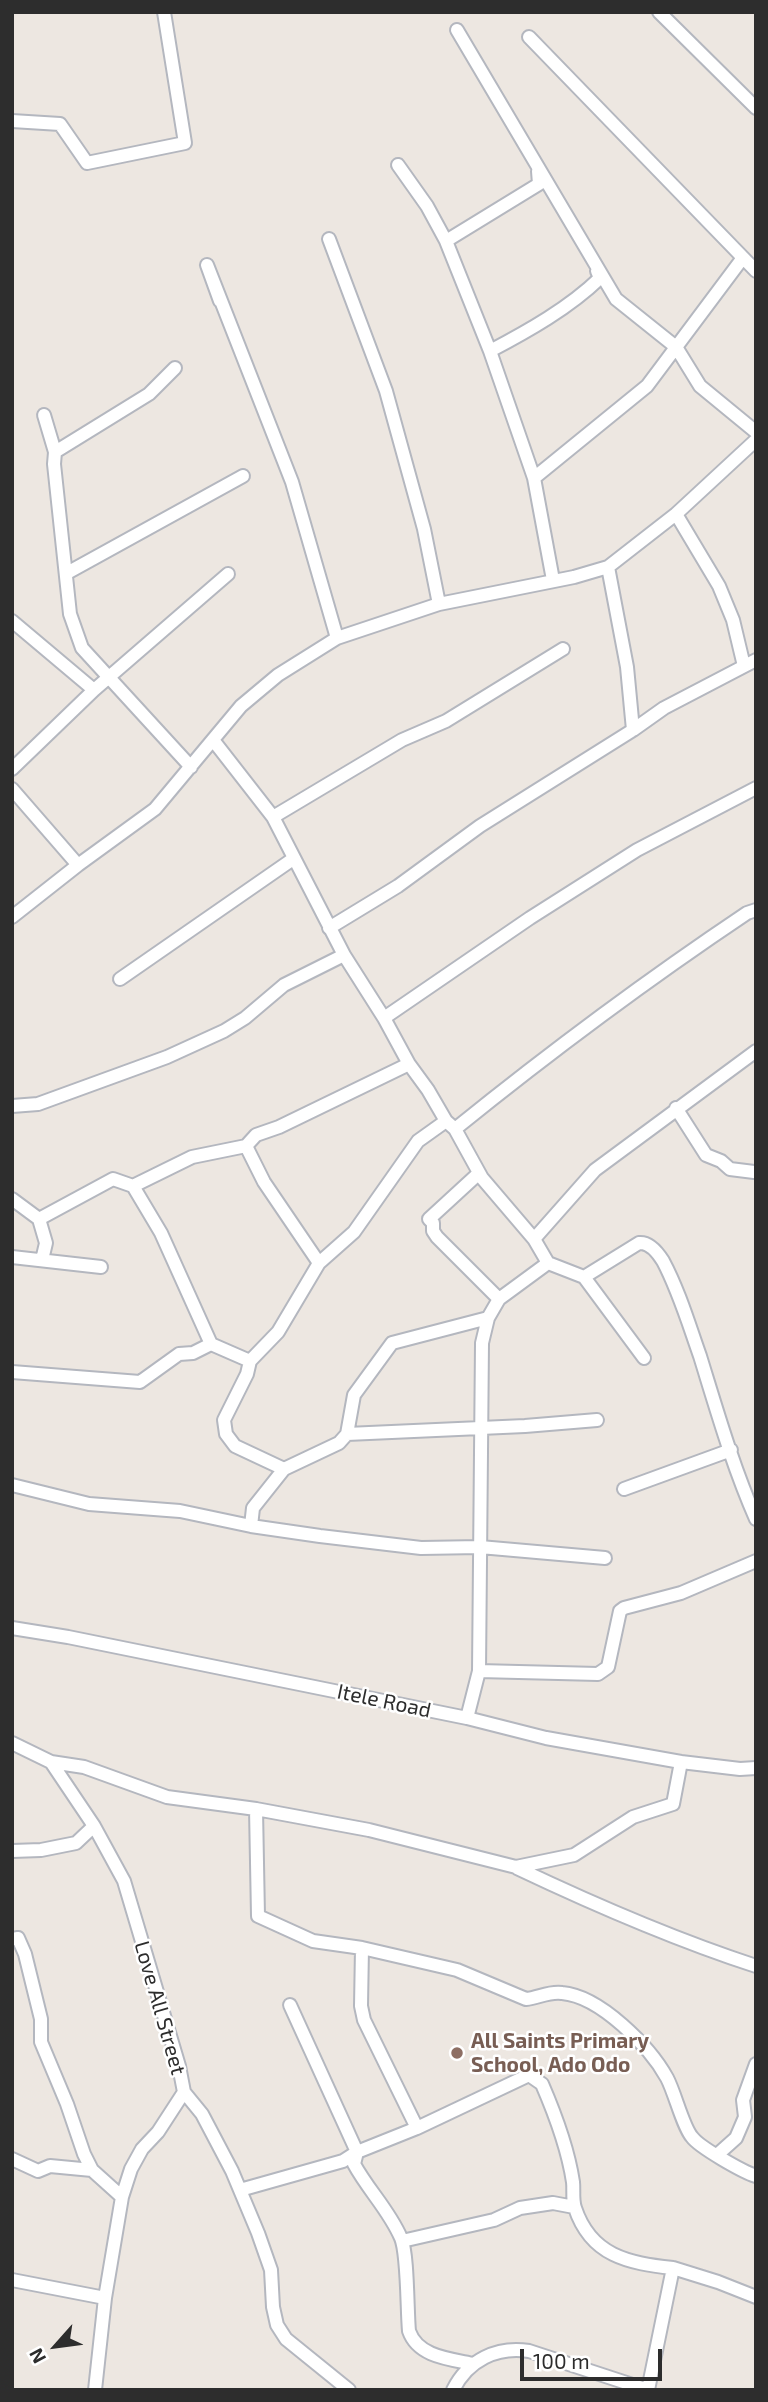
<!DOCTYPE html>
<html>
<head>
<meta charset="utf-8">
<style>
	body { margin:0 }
	#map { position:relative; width:768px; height:2402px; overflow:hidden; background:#ede7e1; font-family:"Exo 2",sans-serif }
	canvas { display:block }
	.frame { position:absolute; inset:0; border:14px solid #2d2d2d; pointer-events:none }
	.north { position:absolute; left:21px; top:2311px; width:70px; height:70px; -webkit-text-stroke:5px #fff; paint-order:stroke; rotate:242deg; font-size:19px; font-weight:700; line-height:28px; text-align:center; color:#2d2d2d }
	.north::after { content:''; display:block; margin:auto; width:24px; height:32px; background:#2d2d2d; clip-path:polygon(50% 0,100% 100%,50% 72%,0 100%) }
	.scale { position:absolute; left:520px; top:2349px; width:142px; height:32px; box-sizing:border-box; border:4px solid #2d2d2d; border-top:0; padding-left:9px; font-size:21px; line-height:24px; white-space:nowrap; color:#2d2d2d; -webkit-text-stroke:5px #fff; paint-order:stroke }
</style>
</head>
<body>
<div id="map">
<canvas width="768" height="2402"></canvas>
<div class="frame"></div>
<div class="north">N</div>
<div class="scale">100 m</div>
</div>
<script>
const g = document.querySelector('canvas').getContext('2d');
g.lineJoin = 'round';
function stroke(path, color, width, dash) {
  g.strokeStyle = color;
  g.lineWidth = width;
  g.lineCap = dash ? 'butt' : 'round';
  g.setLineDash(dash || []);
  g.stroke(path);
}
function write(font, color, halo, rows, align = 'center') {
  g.font = font + ' "Exo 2",sans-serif';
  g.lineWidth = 5;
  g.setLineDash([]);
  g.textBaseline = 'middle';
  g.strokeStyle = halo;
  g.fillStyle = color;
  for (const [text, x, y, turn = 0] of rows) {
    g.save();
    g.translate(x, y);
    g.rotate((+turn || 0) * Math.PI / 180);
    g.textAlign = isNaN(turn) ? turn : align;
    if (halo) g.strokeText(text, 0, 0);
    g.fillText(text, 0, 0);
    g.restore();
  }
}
const minor = new Path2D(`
	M 659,12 L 756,108
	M 457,30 L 616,299 L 676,347 L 700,386 L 756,432
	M 529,37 L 756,271
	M 12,121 L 60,124 L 87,163 L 185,143 L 164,12
	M 398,165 L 427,206 L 446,241 L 490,351 L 534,478 L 553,580
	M 329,239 L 386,391 L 424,529 L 439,604
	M 446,241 L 539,184 L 538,171
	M 220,301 L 207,265 L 292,482 L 337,638
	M 490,351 C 528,331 569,308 600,278 L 597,271
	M 175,368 L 149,394 L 55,452 L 54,464 L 70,614 L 82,648 L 191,767
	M 44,415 L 55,452
	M 534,478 L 647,386 L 742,259
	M 676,514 L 719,586 L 733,620 L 744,666
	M 608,567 L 627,667 L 633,730
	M 67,573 L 243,476
	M 12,621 L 94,690 L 228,574
	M 213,740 L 273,817 L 344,955 L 384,1018 L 409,1064 L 428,1090 L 446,1121 L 455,1129 L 482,1178 L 534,1239 L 548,1263 L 584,1277 L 644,1358
	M 12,769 L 94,690
	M 12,789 L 78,865
	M 273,817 L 402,740 L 446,721 L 563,649
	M 12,917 L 78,865 L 155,809 L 241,706 L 278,675 L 337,638 L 439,604 L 574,577 L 608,567 L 676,514 L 756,440
	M 329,928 L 398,886 L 480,826 L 633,730 L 664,708 L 756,660
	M 120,979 L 293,859
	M 384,1018 L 530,918 L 637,850 L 756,788
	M 12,1106 L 38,1104 L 167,1057 L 224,1031 L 245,1018 L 284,985 L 344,955
	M 676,1108 L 706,1155 L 721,1161 L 730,1169 L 754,1172
	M 455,1129 C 549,1053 647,980 747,913 L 756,910
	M 246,1146 L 264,1182 L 319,1263
	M 482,1178 L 478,1174 L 429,1219 L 433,1223 L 433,1231 L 437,1237 L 499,1299
	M 133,1186 L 161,1233 L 211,1344 L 250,1361
	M 12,1199 L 39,1219 L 113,1179 L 133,1186 L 192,1157 L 246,1146 L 256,1135 L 279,1127 L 409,1064
	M 39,1219 L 46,1243 L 42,1260
	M 534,1239 L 595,1170 L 756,1051
	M 12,1257 L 101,1267
	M 584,1277 L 639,1243 C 649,1242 658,1253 663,1261 C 679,1291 689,1325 700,1356 C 717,1411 733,1467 756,1519
	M 12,1372 L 140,1382 L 179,1354 L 193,1353 L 211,1344
	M 347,1434 L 354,1395 L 392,1343 L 488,1318
	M 284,1469 L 235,1446 L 226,1434 L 224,1420 L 247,1374 L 250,1361 L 278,1332 L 319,1263 L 354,1232 L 418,1141 L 446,1121
	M 12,1485 L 89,1504 L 180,1511 L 251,1526 L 320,1536 L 421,1548 L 480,1547 L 605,1558
	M 624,1489 L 731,1450
	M 251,1526 L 253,1508 L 284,1469 L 339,1443 L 347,1434 L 525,1426 L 597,1420
	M 12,1628 L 68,1637 L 467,1718 L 546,1738 L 681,1762 L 740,1769 L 756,1768
	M 479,1671 L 598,1674 L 608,1667 L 620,1611 L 624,1608 L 681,1593 L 756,1561
	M 467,1718 L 479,1671 L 482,1343 L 488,1318 L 499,1299 L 548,1263
	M 12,1743 L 51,1762 L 84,1767 L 167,1797 L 256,1809 L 258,1916 L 313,1941 L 362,1948 L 457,1970 L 526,1999 C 538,1998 549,1991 562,1993 C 600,1996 650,2047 667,2078 C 675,2093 683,2127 692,2137 C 699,2147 743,2172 756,2176
	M 51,1762 L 94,1826 L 124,1881 L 179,2066 L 184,2092 L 202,2114 L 232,2171 L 258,2233 L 271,2270 L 273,2307 L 277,2325 L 286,2339 L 349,2390
	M 256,1809 L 369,1830 L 516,1867 L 574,1855 L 633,1817 L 673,1804 L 681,1762
	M 12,1851 L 41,1850 L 76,1843 L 94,1826
	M 517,1868 C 595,1905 673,1939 756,1966
	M 12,1939 L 18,1938 L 25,1954 L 41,2019 L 41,2042 L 67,2104 L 84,2154 L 92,2170 L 122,2197
	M 290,2005 L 357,2152 L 354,2164 C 368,2190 389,2210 401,2238 C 408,2254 407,2311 409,2331 C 418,2357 450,2359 474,2364
	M 417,2128 L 529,2075 L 542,2084 C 555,2114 568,2149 573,2182 C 574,2190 572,2199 575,2208 C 591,2256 628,2263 673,2268 L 648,2390
	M 717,2155 L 736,2138 L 745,2117 L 743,2100 L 756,2064
	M 12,2159 L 38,2171 L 50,2166 L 92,2170
	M 240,2190 L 343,2161 L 357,2152 L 417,2128 L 364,2020 L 361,2006 L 362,1948
	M 402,2241 L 494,2220 L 520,2208 L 553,2203 L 574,2207
	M 673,2268 L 718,2282 L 756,2297
	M 12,2280 L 105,2298
	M 95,2390 L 105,2298 L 122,2197 L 131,2169 L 142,2149 L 158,2132 L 184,2092
	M 453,2390 C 468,2360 497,2346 529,2351 L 648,2390`);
stroke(minor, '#b4b7bf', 16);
stroke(minor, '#fff', 12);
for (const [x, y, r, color] of [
	[457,2053,7,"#8d6e63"]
]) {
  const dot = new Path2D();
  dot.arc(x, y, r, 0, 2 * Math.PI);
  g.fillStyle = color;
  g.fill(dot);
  stroke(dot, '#fff', 2.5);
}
write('21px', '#2d2d2d', '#fff', [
	["Itele Road",384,1701,12],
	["Love All Street",160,2008,74]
]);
write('bold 21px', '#785e54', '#fff', [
	["All Saints Primary",471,2041],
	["School, Ado Odo",471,2065]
], 'left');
</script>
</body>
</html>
